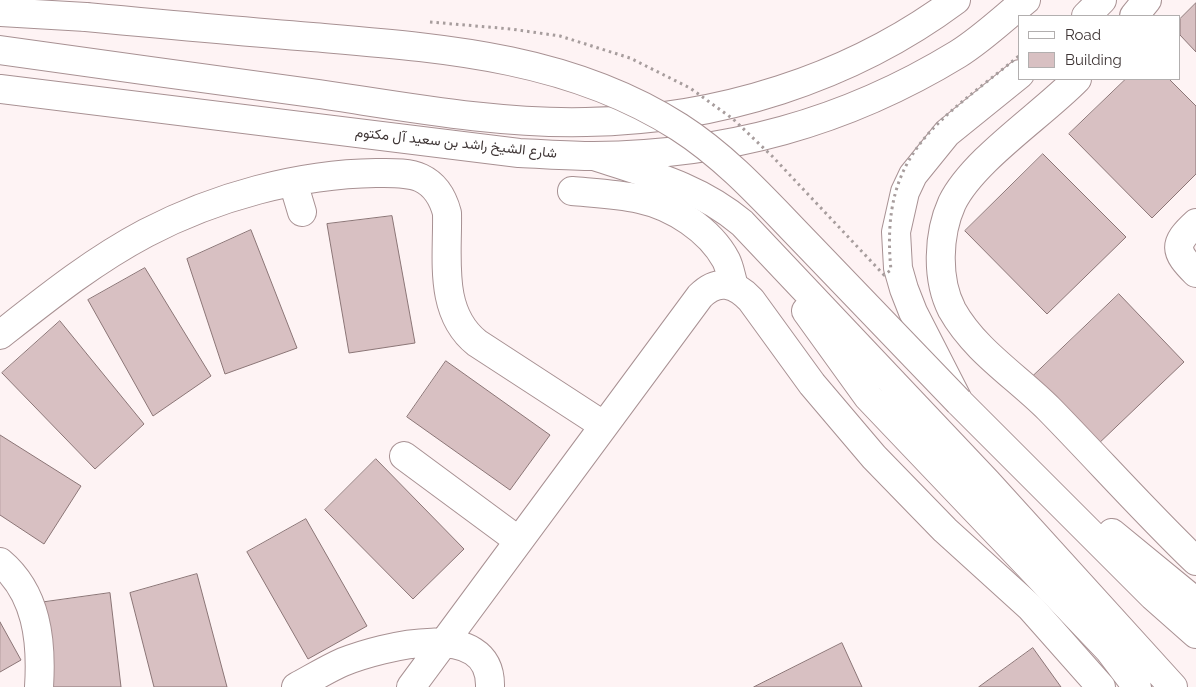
<!DOCTYPE html>
<html>
<head>
<meta charset="utf-8">
<style>
	body { margin:0 }
	#map { position:relative; width:1196px; height:687px; overflow:hidden; background:#fef3f4; font-family:Raleway,sans-serif }
	canvas { display:block }
	.legend { position:absolute; left:1018px; top:15px; width:162px; height:65px; box-sizing:border-box; background:#fff; border:1px solid #b2afaf; margin:0; padding:6px 9px; list-style:none; font-size:15px; color:#3f3636 }
	.legend li { display:flex; align-items:center; gap:10px; height:25px }
	.legend b { width:25px; border:1px solid #b2afaf }
</style>
</head>
<body>
<div id="map">
<canvas width="1196" height="687"></canvas>
<ul class="legend">
<li><b style="height:6px;background:#fff"></b>Road</li>
<li><b style="height:14px;background:#d8c0c2"></b>Building</li>
</ul>
</div>
<script>
const g = document.querySelector('canvas').getContext('2d');
g.lineJoin = 'round';
function fillPath(path, color) {
  g.fillStyle = color;
  g.fill(path, 'evenodd');
}
function stroke(path, color, width, dash) {
  g.strokeStyle = color;
  g.lineWidth = width;
  g.lineCap = dash ? 'butt' : 'round';
  g.setLineDash(dash || []);
  g.stroke(path);
}
function write(font, color, halo, rows, align = 'center') {
  g.font = font + ' Raleway,Vazirmatn,sans-serif';
  g.lineWidth = 4;
  g.setLineDash([]);
  g.textBaseline = 'middle';
  g.strokeStyle = halo;
  g.fillStyle = color;
  for (const [text, x, y, turn = 0] of rows) {
    g.save();
    g.translate(x, y);
    g.rotate((+turn || 0) * Math.PI / 180);
    g.textAlign = isNaN(turn) ? turn : align;
    if (halo) g.strokeText(text, 0, 0);
    g.fillText(text, 0, 0);
    g.restore();
  }
}
const building = new Path2D(`
	M 1196,3 L 1196,52 L 1180,35 L 1180,19 Z
	M 1126,79 L 1169,79 L 1196,106 L 1196,174 L 1152,218 L 1069,134 Z
	M 1043,154 L 1126,237 L 1047,314 L 965,231 Z
	M 392,216 L 415,343 L 349,353 L 327,224 Z
	M 251,230 L 297,348 L 225,374 L 187,259 Z
	M 145,268 L 211,376 L 153,416 L 88,300 Z
	M 1119,294 L 1184,362 L 1095,447 L 1029,380 Z
	M 60,321 L 144,424 L 95,469 L 2,373 Z
	M 446,361 L 550,435 L 510,490 L 407,417 Z
	M 0,435 L 81,486 L 44,544 L 0,515 Z
	M 376,459 L 464,549 L 413,599 L 325,510 Z
	M 306,519 L 367,626 L 308,659 L 247,552 Z
	M 197,574 L 227,687 L 154,687 L 130,593 Z
	M 110,593 L 121,687 L 50,687 L 38,603 Z
	M 0,622 L 21,660 L 0,672 Z
	M 842,643 L 862,687 L 754,687 Z
	M 1033,648 L 1061,687 L 979,687 Z`);
fillPath(building, '#d8c0c2');
stroke(building, '#8b7576', 1);
const minor = new Path2D(`
	M 1134,16 L 1147,0
	M 1077,79 C 1042,115 973,160 952,203 C 938,234 936,279 952,310 C 975,351 1016,376 1049,409 C 1098,459 1145,512 1196,561
	M 293,182 L 302,212
	M 572,191 C 594,193 618,194 640,199 C 673,206 710,230 726,260 C 730,268 731,277 734,286
	M 1196,223 C 1173,244 1174,251 1196,273
	M 0,335 C 47,298 93,261 146,233 C 215,197 298,174 376,173 C 390,173 408,172 421,178 C 436,185 443,198 447,213 C 448,258 438,312 477,343 L 603,425
	M 404,456 L 519,541
	M 0,562 C 37,593 42,641 39,687
	M 296,687 C 311,679 327,669 343,662 C 381,647 492,617 490,687
	M 411,687 L 700,296 C 718,278 735,283 751,300 L 812,384 L 874,457 L 945,530 L 1031,608 L 1101,687`);
const major = new Path2D(`
	M 0,50 C 106,65 213,80 319,94 C 407,107 497,124 586,122 C 717,120 850,79 956,0
	M 0,89 L 519,153 C 544,154 569,156 594,156 C 726,155 845,123 958,54 C 982,39 1004,18 1026,0`);
const highway = new Path2D(`
	M 0,12 L 86,17
	M 1086,16 L 1102,0
	M 1020,74 L 947,133 L 913,175 L 905,192 L 896,232 L 898,268 L 904,289 L 913,312 L 959,402 L 1153,596 L 1196,634
	M 594,156 C 648,174 698,186 742,223 L 987,482 L 1173,687
	M 806,311 L 868,397 L 1109,650 L 1137,687
	M 1112,533 L 1196,602`);
stroke(minor, '#a89193', 30);
stroke(major, '#a89193', 30);
stroke(highway, '#a89193', 30);
stroke(minor, '#fff', 28);
stroke(major, '#fff', 28);
stroke(highway, '#fff', 28);
const highwayBridge = new Path2D(`
	M 86,17 C 161,24 236,31 312,37 C 440,48 568,56 679,127 C 729,159 768,204 809,246 C 859,298 909,350 959,402`);
stroke(highwayBridge, '#a89193', 30, []);
stroke(new Path2D(`
	M 430,22 L 511,29 L 560,36 L 630,58 L 690,88 L 733,119 L 772,156 L 884,275 L 891,270 C 879,151 939,122 1020,55`), '#a79d9d', 3, [2.5, 4]);
stroke(highwayBridge, '#fff', 28);
write('14px', '#3f3636', '#fff', [
	["شارع الشيخ راشد بن سعيد آل مكتوم",456,143,6]
]);
</script>
</body>
</html>
